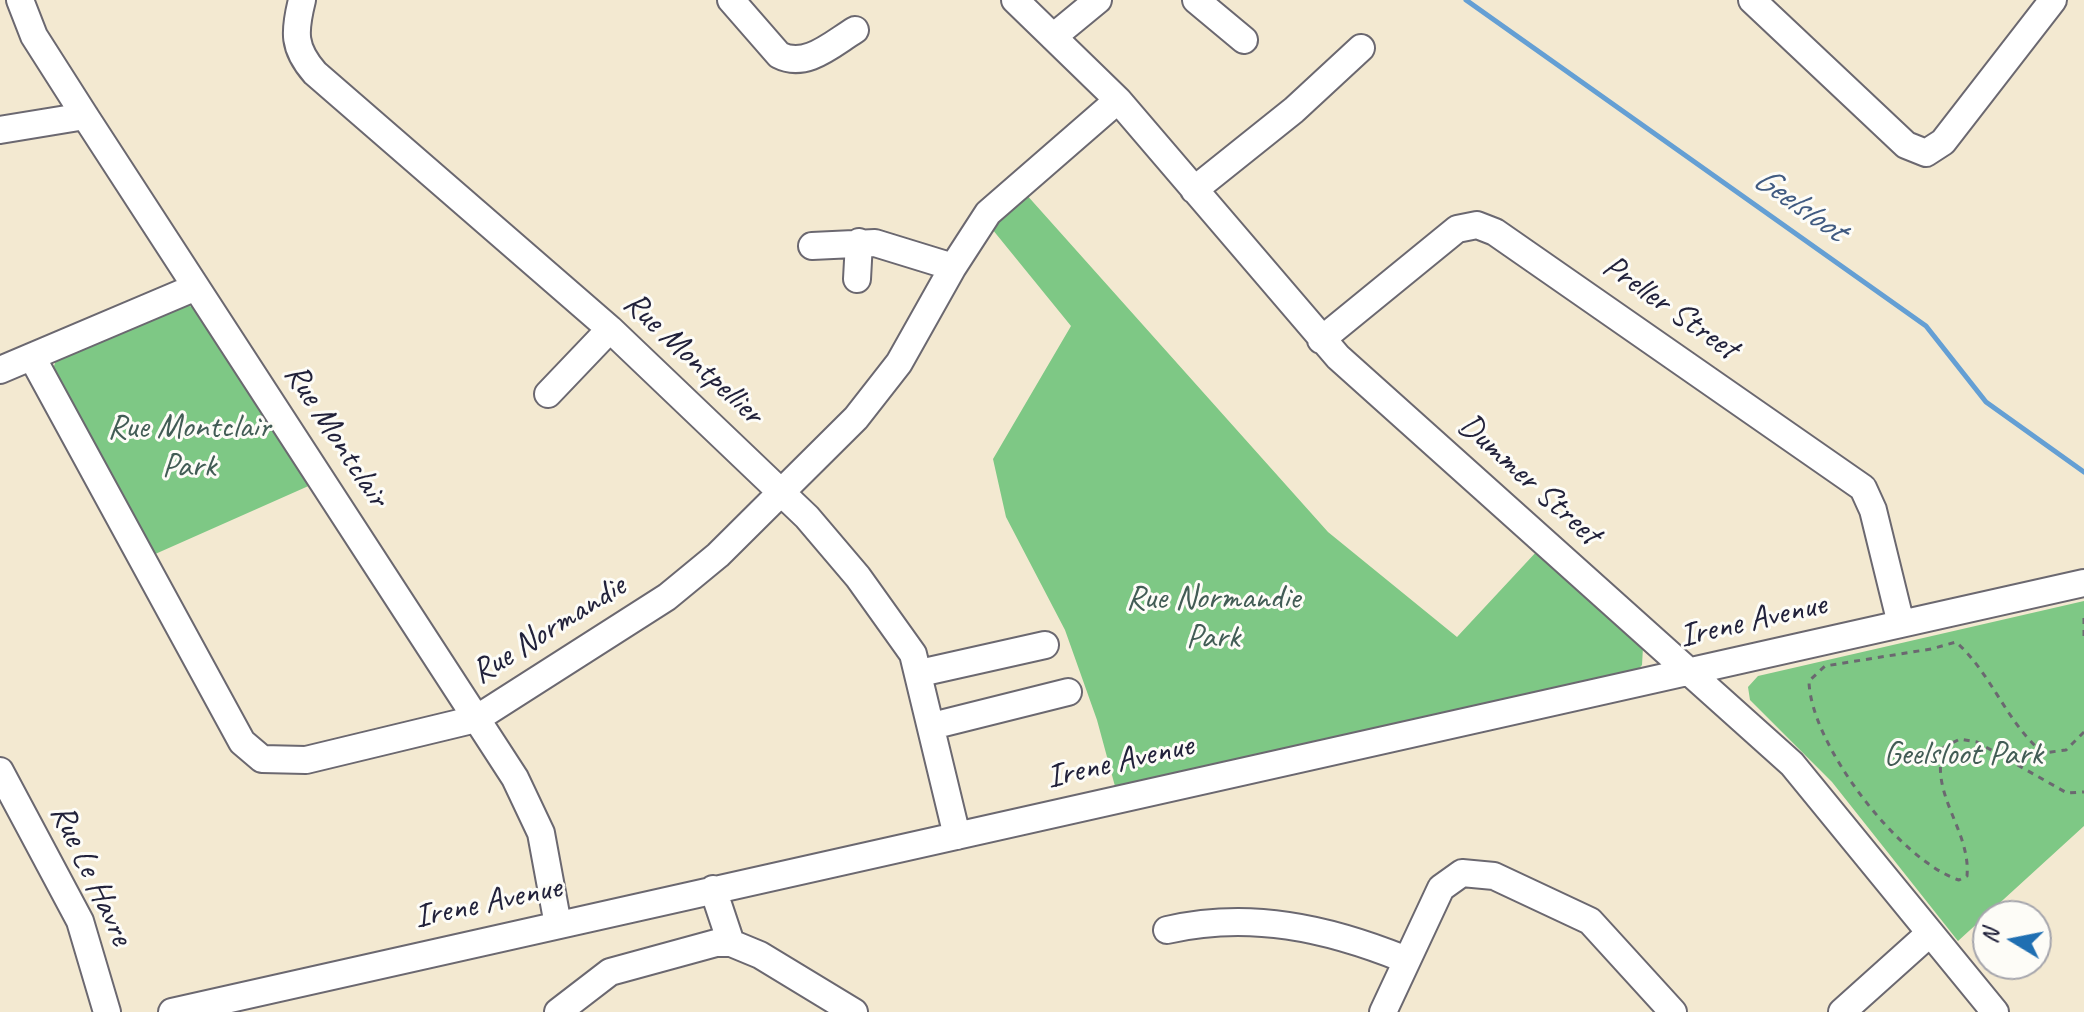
<!DOCTYPE html>
<html>
<head>
<meta charset="utf-8">
<style>
	body { margin:0 }
	#map { position:relative; width:2084px; height:1012px; overflow:hidden; background:#f3e9d1; font-family:Caveat,sans-serif }
	canvas { display:block }
	.north { position:absolute; left:1972px; top:900px; width:80px; height:80px; box-sizing:border-box; background:#fdfcf7; border:2px solid #a5a5ac; border-radius:50%; rotate:280deg; font-size:22px; font-weight:700; line-height:32px; text-align:center; color:#22223b }
	.north::after { content:''; display:block; margin:auto; width:28px; height:36px; background:#1f6fb2; clip-path:polygon(50% 0,100% 100%,50% 72%,0 100%) }
</style>
</head>
<body>
<div id="map">
<canvas width="2084" height="1012"></canvas>
<div class="north">N</div>
</div>
<script>
const g = document.querySelector('canvas').getContext('2d');
g.lineJoin = 'round';
function fillPath(path, color) {
  g.fillStyle = color;
  g.fill(path, 'evenodd');
}
function stroke(path, color, width, dash) {
  g.strokeStyle = color;
  g.lineWidth = width;
  g.lineCap = dash ? 'butt' : 'round';
  g.setLineDash(dash || []);
  g.stroke(path);
}
function write(font, color, halo, rows, align = 'center') {
  g.font = font + ' Caveat,sans-serif';
  g.lineWidth = 6;
  g.setLineDash([]);
  g.textBaseline = 'middle';
  g.strokeStyle = halo;
  g.fillStyle = color;
  for (const [text, x, y, turn = 0] of rows) {
    g.save();
    g.translate(x, y);
    g.rotate((+turn || 0) * Math.PI / 180);
    g.textAlign = isNaN(turn) ? turn : align;
    if (halo) g.strokeText(text, 0, 0);
    g.fillText(text, 0, 0);
    g.restore();
  }
}
fillPath(new Path2D(`
	M 1025,193 L 1328,532 L 1457,637 L 1538,550 L 1643,647 L 1642,665 L 1636,672 L 1116,790 L 1097,720 L 1065,630 L 1006,517 L 993,459 L 1071,326 L 988,224 Z
	M 185,304 L 197,309 L 313,484 L 153,555 L 53,369 L 56,360 Z
	M 2084,601 L 2084,826 L 1958,941 L 1832,782 L 1750,700 L 1748,687 L 1758,676 Z`), '#7ec885');
stroke(new Path2D(`
	M 1466,0 L 1926,326 L 1986,402 L 2084,472`), '#649fd4', 5);
const minor = new Path2D(`
	M 20,0 L 34,36 L 85,116 L 515,778 L 541,833 L 558,925
	M 302,0 C 294,32 293,48 315,73 L 610,329 L 807,517 L 858,577 L 913,654 L 957,836
	M 731,0 L 779,55 C 806,69 832,44 855,30
	M 1015,0 L 1118,100 L 1338,357 L 1792,764 L 1995,1012
	M 1196,0 L 1244,40
	M 1752,0 L 1906,145 L 1926,153 L 1943,142 L 2053,0
	M 1053,37 L 1098,0
	M 0,130 L 85,116
	M 1194,190 L 1294,110 L 1361,48
	M 812,246 L 875,243 L 953,267
	M 857,279 L 859,242
	M 1321,340 L 1457,229 L 1477,225 L 1495,232 L 1863,488 L 1873,510 L 1901,624
	M 32,357 L 242,742 L 262,759 L 306,760 L 476,719 L 667,597 L 718,555 L 856,418 L 899,363 L 953,267 L 988,213 L 1118,100
	M 0,370 L 196,287
	M 548,394 L 610,329
	M 920,673 L 1045,645
	M 932,726 L 1068,692
	M 0,771 L 80,921 L 107,1012
	M 713,889 L 731,943 L 760,955 L 854,1012
	M 1167,930 C 1250,911 1327,928 1404,959
	M 172,1012 L 2084,583
	M 558,1012 L 610,972 L 716,943 L 731,943
	M 1383,1012 L 1441,888 L 1462,873 L 1494,876 L 1590,921 L 1673,1012
	M 1842,1012 L 1930,933`);
stroke(minor, '#6b6870', 30);
stroke(new Path2D(`
	M 2084,618 L 2084,639
	M 2084,732 L 2066,750 L 2043,753 C 2006,722 1992,674 1956,642 L 1931,649 L 1825,666 L 1809,681 C 1810,744 1900,861 1959,880 L 1967,876 C 1971,830 1928,793 1944,747 L 1960,739 L 1977,742 L 2067,793 L 2084,792`), '#6b6870', 3, [6, 6]);
stroke(minor, '#fff', 26);
write('34px', '#22223b', '#fdfcf7', [
	["Preller Street",1670,308,35],
	["Rue Montpellier",693,359,43],
	["Rue Montclair",336,436,57],
	["Dummer Street",1529,480,42],
	["Irene Avenue",1753,621,-13],
	["Rue Normandie",549,630,-32],
	["Irene Avenue",1120,762,-13],
	["Rue Le Havre",91,875,65],
	["Irene Avenue",488,903,-12]
]);
write('34px', '#425c55', '#fdfcf7', [
	["Rue Montclair",189,428],
	["Park",189,467],
	["Rue Normandie",1213,599],
	["Park",1213,638],
	["Geelsloot Park",1963,755]
]);
write('italic 36px', '#405a80', '#fdfcf7', [
	["Geelsloot",1799,205,35]
]);
</script>
</body>
</html>
